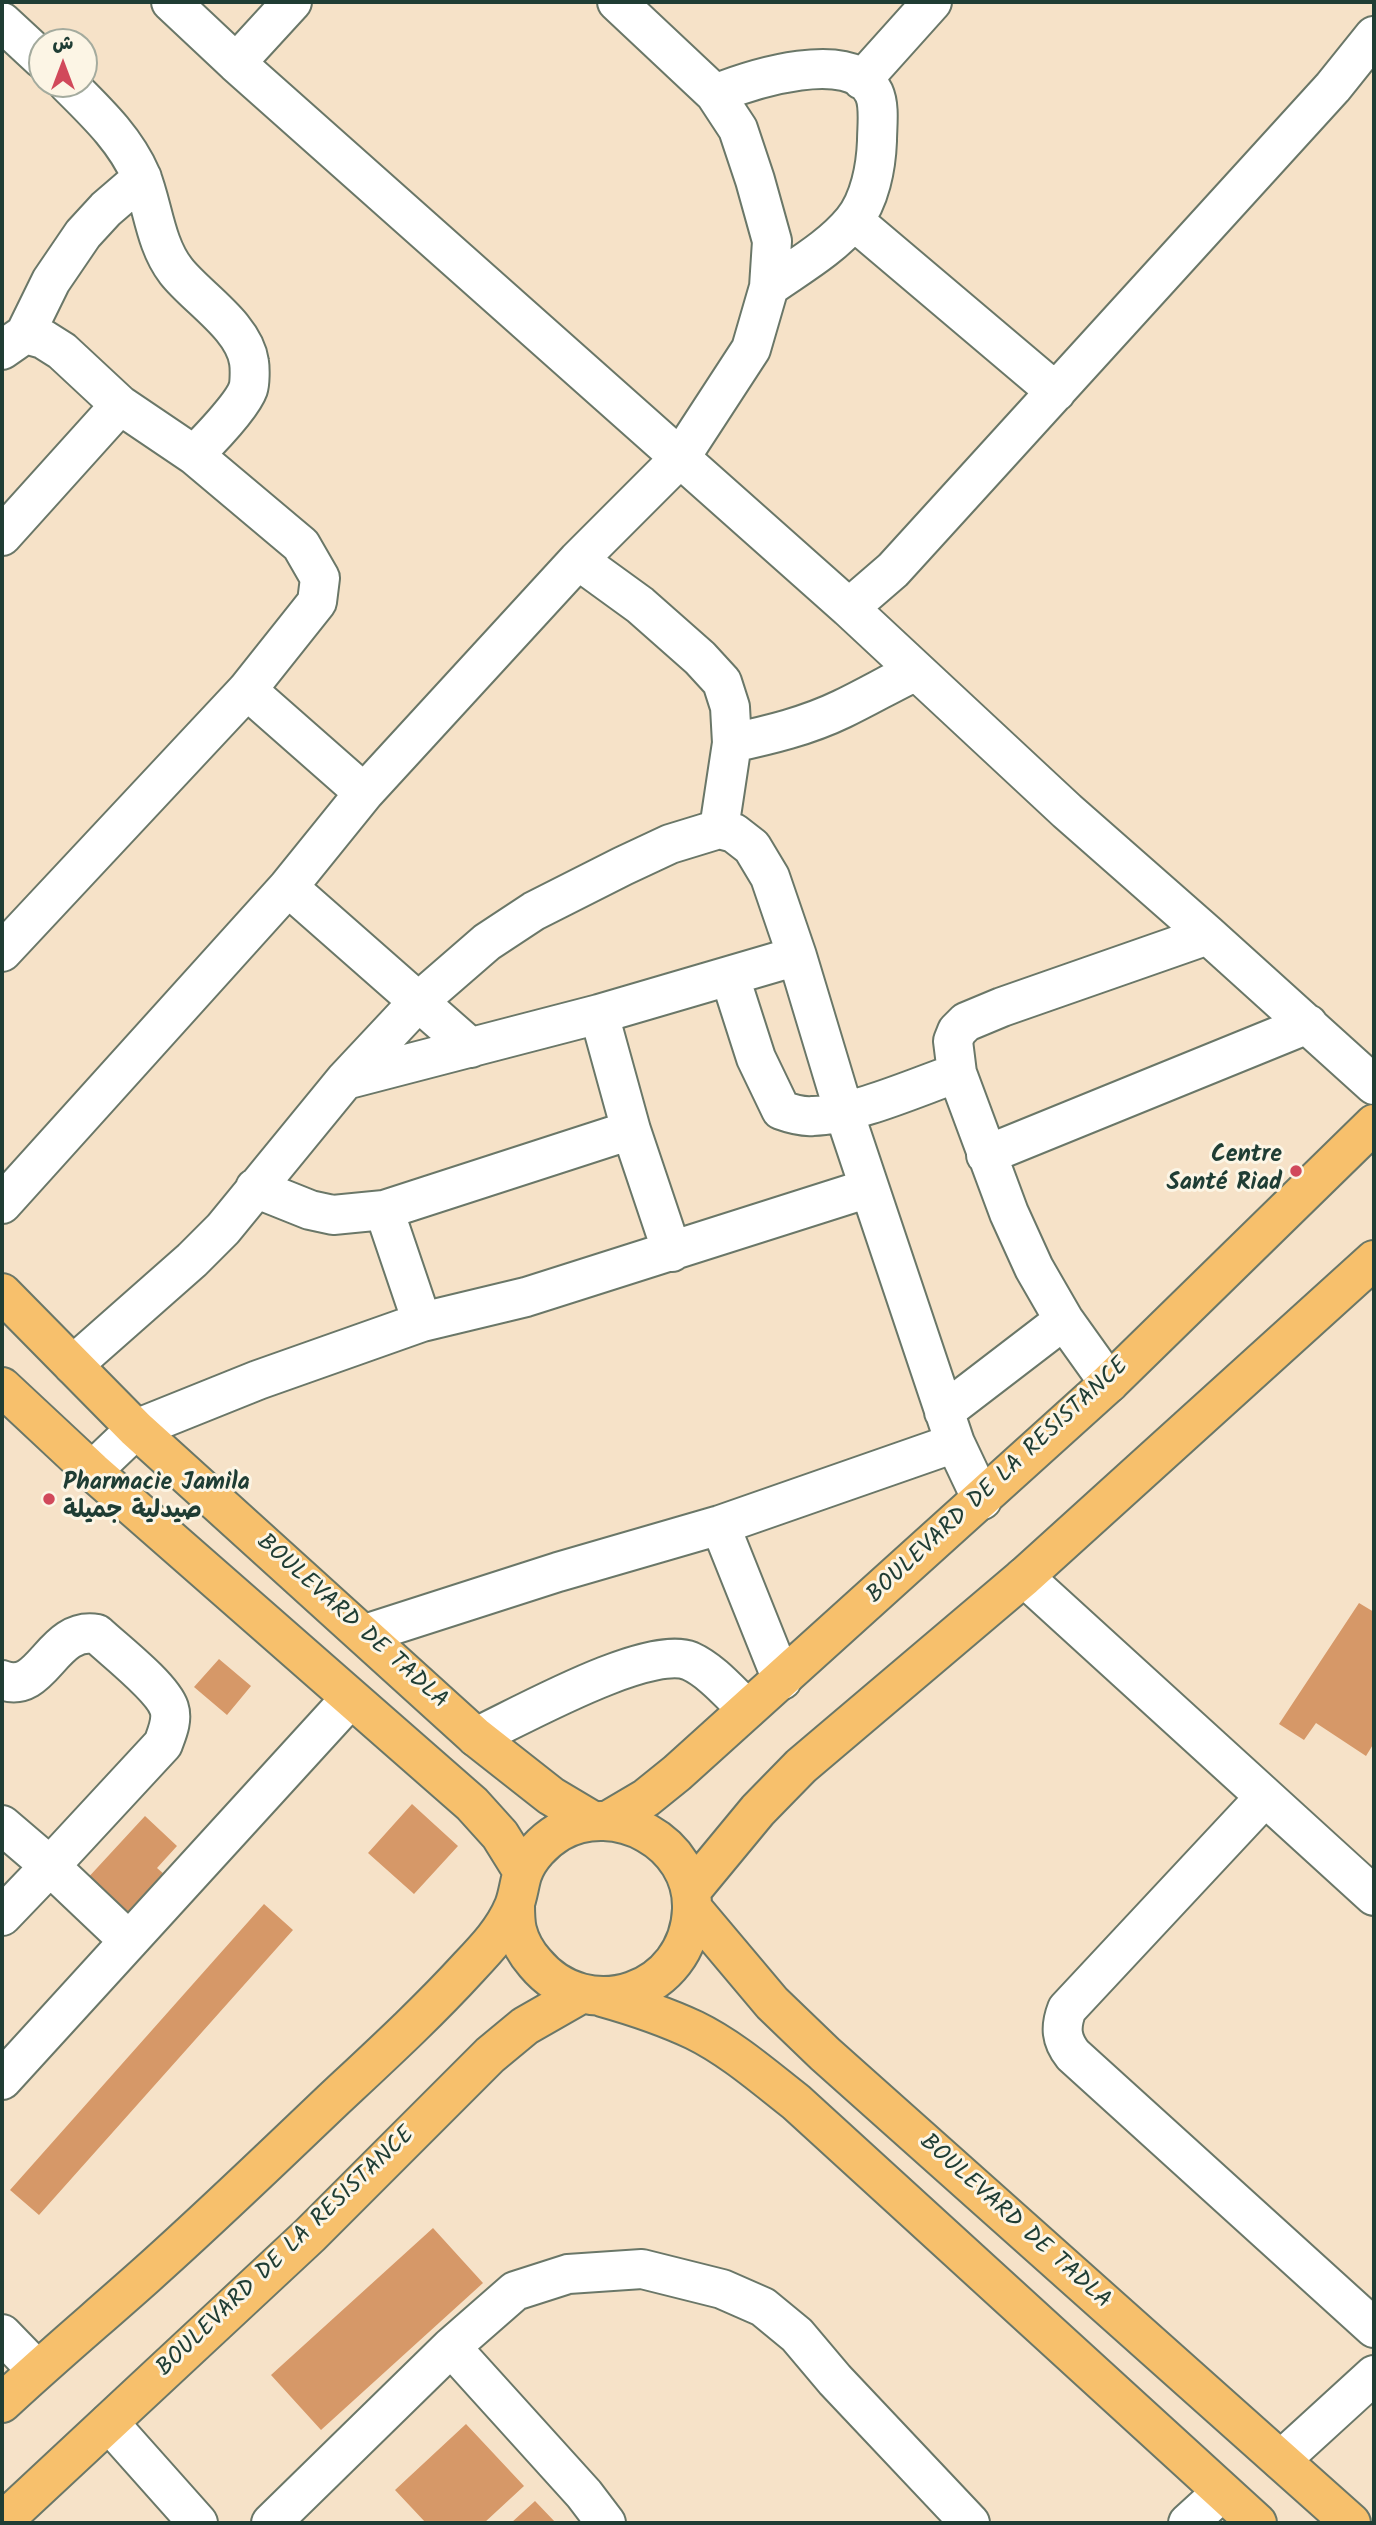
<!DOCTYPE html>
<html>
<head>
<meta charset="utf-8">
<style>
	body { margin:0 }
	#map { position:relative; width:1376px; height:2525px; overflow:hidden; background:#f6e2c8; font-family:Kalam,"Playpen Sans Arabic",sans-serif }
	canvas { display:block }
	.frame { position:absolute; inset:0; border:4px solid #1f3d34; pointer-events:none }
	.north { position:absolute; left:28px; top:28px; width:70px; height:70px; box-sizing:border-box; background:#fcf5e5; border:2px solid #a4ab9e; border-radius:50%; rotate:0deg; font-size:19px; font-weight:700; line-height:28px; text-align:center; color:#1f3d34 }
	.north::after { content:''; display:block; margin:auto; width:24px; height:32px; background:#d1495b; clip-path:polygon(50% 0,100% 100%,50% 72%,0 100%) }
</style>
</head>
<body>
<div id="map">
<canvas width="1376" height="2525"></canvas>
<div class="frame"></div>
<div class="north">ش</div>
</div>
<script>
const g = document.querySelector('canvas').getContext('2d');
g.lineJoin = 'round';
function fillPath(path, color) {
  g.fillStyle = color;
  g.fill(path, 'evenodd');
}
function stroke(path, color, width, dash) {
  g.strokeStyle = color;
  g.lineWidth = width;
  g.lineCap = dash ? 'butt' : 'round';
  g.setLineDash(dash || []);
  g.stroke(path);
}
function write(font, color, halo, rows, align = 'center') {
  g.font = font + ' Kalam,"Playpen Sans Arabic",sans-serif';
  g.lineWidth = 6;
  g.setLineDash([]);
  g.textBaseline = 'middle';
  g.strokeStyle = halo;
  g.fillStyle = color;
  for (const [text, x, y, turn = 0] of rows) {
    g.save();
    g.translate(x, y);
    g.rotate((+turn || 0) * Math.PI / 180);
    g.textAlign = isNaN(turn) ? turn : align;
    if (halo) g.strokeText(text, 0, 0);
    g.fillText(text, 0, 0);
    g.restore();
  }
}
fillPath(new Path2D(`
	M 1359,1603 L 1374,1612 L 1374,1743 L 1366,1756 L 1316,1723 L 1304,1740 L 1279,1724 Z
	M 219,1659 L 251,1686 L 227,1715 L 194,1687 Z
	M 412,1804 L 458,1846 L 414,1894 L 368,1853 Z
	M 145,1816 L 177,1846 L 157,1868 L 172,1881 L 132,1924 L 85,1881 Z
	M 264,1904 L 293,1930 L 39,2215 L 10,2190 Z
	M 433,2228 L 483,2283 L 321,2430 L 271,2375 Z
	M 466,2424 L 524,2486 L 484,2523 L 426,2523 L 395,2490 Z
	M 535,2501 L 556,2523 L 511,2523 Z`), '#d69868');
const minor = new Path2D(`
	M 171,2 L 236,63 L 849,608 L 1067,811 L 1208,935 L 1374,1085
	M 2,22 L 42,59
	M 236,63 L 292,2
	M 862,80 L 932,2
	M 68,84 C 96,112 125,139 141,176 C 153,206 155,244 176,271 C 196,297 244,326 249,362 C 250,368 250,383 248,389 C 242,406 208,441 194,455
	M 715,94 C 750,80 852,46 874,93 C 880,106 877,127 877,141 C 876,167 870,200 853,221 C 831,248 797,267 769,287
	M 854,221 L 1056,392
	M 2,350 L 25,334 L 51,281 L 83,234 L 106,209 L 142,178
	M 2,536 L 120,405
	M 578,560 L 640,605 L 700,658 L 722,682 L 730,707 L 732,743 L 719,829
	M 849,608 L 893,570 L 1333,87 L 1374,36
	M 247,690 L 364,793
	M 732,743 C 769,735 807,726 842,709 C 867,697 891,683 916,671
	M 288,887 L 471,1048
	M 2,952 L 247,690 L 317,602 L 320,578 L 301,545 L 194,455 L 120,405 L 62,351 L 43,339 L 25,334
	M 730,977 L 756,1058 L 781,1110 C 792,1114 802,1117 813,1116 C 854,1115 917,1087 957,1073
	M 599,1014 L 631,1130 L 672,1252
	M 345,1080 L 599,1014 L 797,956
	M 986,1155 L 1308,1024
	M 255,1188 L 310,1210 L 333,1215 L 384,1210 L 631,1130
	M 2,1204 L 288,887 L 364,793 L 578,560 L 680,458 L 751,349 L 769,287 L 772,241 L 755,180 L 738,129 L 715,94 L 617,2
	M 384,1210 L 422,1322
	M 73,1365 L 192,1260 L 223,1229 L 345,1080 L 419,1001 L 487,942 L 534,911 L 623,866 L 670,844 L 719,829 L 734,833 L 752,847 L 770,877 L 797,956 L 844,1112 L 955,1443 L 982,1500
	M 1109,1383 L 1064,1320 L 1034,1268 L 1009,1213 L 957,1073 L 953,1041 L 957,1031 L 966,1022 L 1002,1007 L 1208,935
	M 944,1412 L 1064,1320
	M 92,1471 L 136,1429 L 258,1380 L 422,1322 L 526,1297 L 869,1188
	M 720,1525 L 782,1680
	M 1024,1577 L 1374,1896
	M 365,1634 L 558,1572 L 720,1525 L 955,1443
	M 2,1680 C 43,1696 51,1626 97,1634 C 114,1650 162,1687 169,1708 C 173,1720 167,1733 163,1744 L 50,1866 L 128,1940
	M 476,1737 C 519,1717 648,1644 690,1661 C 712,1671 730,1693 747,1709
	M 1265,1797 L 1067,2009 C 1060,2027 1061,2040 1073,2055 L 1374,2328
	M 2,1825 L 50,1866 L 2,1916
	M 2,2080 L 350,1699
	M 2,2334 L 37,2370
	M 451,2347 L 584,2494 L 606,2523
	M 109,2423 L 198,2523
	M 1281,2460 L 1374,2375
	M 271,2523 L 451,2347 L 515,2291 L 568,2274 L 642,2269 L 722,2289 L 763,2307 L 797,2335 L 835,2380 L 970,2523
	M 1188,2523 L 1222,2492`);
const major = new Path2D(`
	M 2,1293 L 136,1429 L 476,1737 L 551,1796 L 593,1821
	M 2,1387 L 92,1471 L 472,1804 L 500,1835 L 523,1872
	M 607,1821 L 646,1798 L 677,1773 L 1109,1383 L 1374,1124
	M 691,1891 L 758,1810 L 801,1766 L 1024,1577 L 1374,1260
	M 692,1908 L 772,2003 L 825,2054 L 1351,2523
	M 602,1997 C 634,2006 664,2016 694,2030 C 731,2048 764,2077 796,2102 L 1257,2523
	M 2,2403 C 49,2359 98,2318 145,2276 C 209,2219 270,2160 332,2101 C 379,2057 426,2014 469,1967 C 487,1948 504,1930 514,1906 C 518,1896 519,1885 522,1875 C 528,1857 544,1841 559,1832 C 615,1800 694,1842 692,1909 C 689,1992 588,2027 535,1963 C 527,1954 520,1942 517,1930 C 515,1922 515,1913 515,1904
	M 2,2522 L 310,2235 L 490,2055 L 525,2026 L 581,1994`);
stroke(minor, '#6a7768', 42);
stroke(major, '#6a7768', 42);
stroke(minor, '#fff', 38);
stroke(major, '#f7c06c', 38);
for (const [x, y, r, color] of [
	[1296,1171,7,"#d1495b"],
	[49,1499,7,"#d1495b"]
]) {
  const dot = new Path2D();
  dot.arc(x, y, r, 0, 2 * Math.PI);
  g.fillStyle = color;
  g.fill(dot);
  stroke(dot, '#fcf5e5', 2.5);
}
write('bold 24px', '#1f3d34', '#fcf5e5', [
	["Centre",1282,1157],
	["Santé Riad",1282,1185],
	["Pharmacie Jamila",63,1485,"left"],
	["صيدلية جميلة",63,1513,"left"]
], 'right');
write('24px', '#1f3d34', '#fcf5e5', [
	["BOULEVARD DE LA RESISTANCE",999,1482,-43],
	["BOULEVARD DE TADLA",351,1623,42],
	["BOULEVARD DE TADLA",1014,2223,42],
	["BOULEVARD DE LA RESISTANCE",287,2253,-44]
]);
</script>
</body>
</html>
